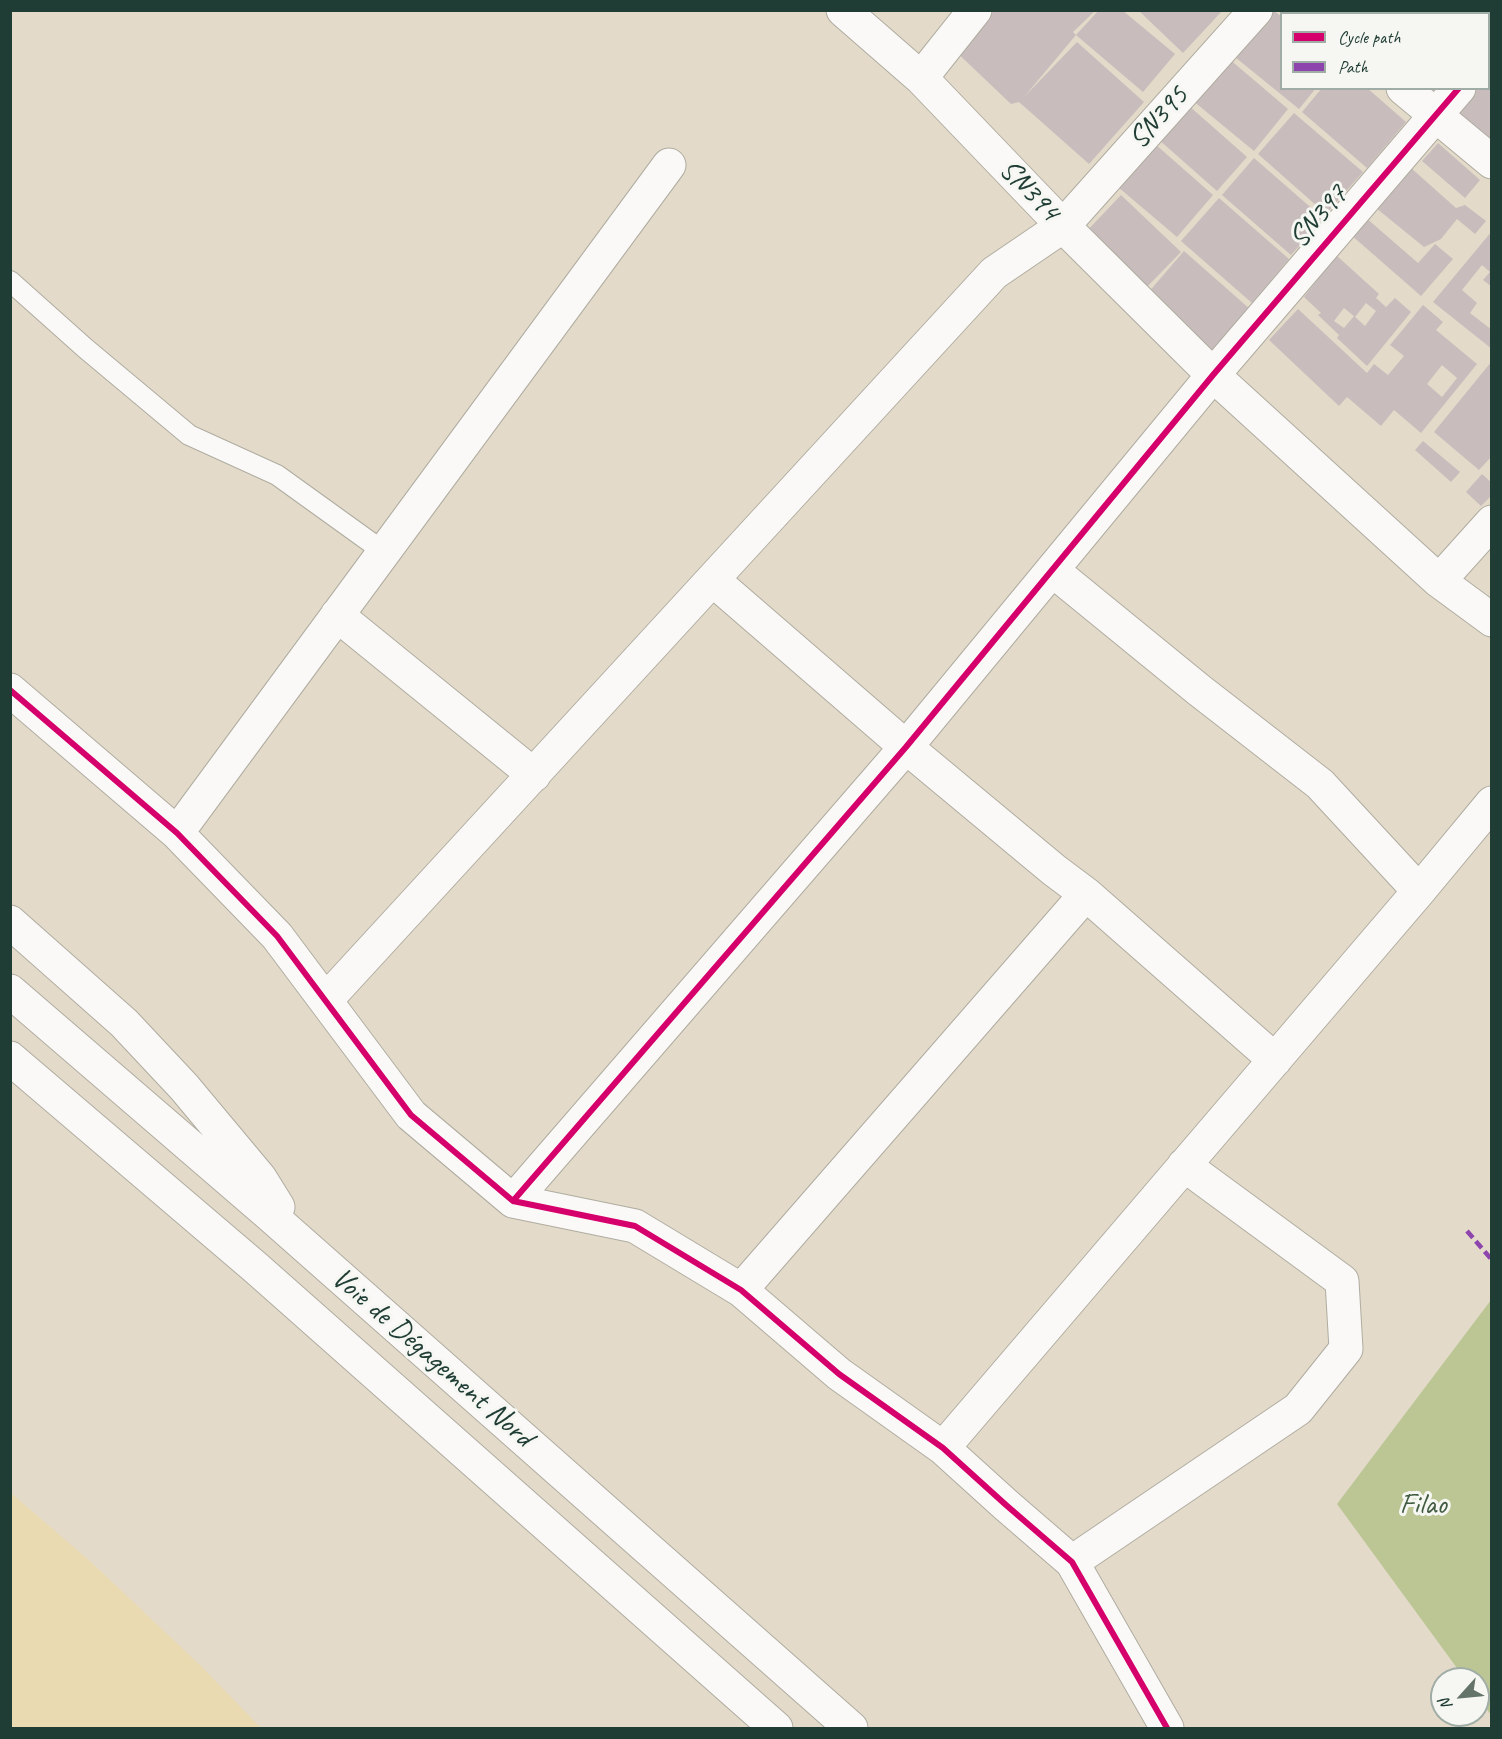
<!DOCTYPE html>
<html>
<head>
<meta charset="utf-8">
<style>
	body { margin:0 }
	#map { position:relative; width:1502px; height:1739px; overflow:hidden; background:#e3dac9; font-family:Caveat,sans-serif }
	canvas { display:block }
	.frame { position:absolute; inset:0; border:12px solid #1f3d34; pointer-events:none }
	.legend { position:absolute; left:1280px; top:12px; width:210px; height:78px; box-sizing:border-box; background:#f6f6f2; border:2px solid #a0aca6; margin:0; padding:8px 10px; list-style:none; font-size:18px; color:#1f3d34 }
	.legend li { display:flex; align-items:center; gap:12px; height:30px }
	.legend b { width:30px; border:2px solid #a0aca6 }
	.north { position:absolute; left:1430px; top:1667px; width:60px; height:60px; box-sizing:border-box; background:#f6f6f2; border:2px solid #a0aca6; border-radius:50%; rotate:243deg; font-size:16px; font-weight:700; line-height:24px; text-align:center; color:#1f3d34 }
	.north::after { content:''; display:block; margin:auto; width:21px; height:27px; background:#647468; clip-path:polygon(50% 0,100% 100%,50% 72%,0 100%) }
</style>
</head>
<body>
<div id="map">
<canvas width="1502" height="1739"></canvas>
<div class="frame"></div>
<ul class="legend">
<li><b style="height:8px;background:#d6006c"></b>Cycle path</li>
<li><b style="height:8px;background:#8e44ad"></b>Path</li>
</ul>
<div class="north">N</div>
</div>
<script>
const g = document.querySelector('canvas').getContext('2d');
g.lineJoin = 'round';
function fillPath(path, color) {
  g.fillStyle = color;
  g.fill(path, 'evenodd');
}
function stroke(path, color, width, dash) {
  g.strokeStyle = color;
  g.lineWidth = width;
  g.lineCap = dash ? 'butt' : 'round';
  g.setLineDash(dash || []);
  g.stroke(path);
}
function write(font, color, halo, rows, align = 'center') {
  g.font = font + ' Caveat,sans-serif';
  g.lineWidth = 6;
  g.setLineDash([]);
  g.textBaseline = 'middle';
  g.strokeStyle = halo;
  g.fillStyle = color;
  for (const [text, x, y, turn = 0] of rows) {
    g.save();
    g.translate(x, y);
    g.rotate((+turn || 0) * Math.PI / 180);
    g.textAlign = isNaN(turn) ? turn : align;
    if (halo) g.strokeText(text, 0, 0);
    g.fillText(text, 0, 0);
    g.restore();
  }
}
fillPath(new Path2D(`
	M 1491,1300 L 1491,1715 L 1478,1697 L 1478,1679 L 1465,1679 L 1337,1504 Z`), '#bbc694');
fillPath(new Path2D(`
	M 11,1493 L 91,1562 L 201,1666 L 261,1728 L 11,1728 Z`), '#e9dab1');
fillPath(new Path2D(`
	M 984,10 L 1096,10 L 1073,32 L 1076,35 L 1024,97 L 1077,42 L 1144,102 L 1089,164 L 1019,102 L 1011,104 L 950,46 Z
	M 1099,10 L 1122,10 L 1175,54 L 1143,92 L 1076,35 Z
	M 1138,10 L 1223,10 L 1183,53 Z
	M 1273,10 L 1282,17 L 1282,88 L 1316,88 L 1299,109 L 1235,57 Z
	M 1322,10 L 1372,10 L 1370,14 L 1325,14 Z
	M 1380,10 L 1418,10 L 1422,14 L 1378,14 Z
	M 1427,10 L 1492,10 L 1492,15 L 1488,19 L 1488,14 L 1431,14 Z
	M 1228,58 L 1288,109 L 1254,151 L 1192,100 Z
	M 1488,82 L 1492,85 L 1492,153 L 1452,118 L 1478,88 L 1488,88 Z
	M 1322,88 L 1367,88 L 1406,122 L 1367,168 L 1302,112 Z
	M 1188,105 L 1247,157 L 1217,191 L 1158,139 Z
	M 1294,113 L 1363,172 L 1326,214 L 1258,154 Z
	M 1438,143 L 1480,180 L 1465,198 L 1422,161 Z
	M 1155,144 L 1213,195 L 1177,237 L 1118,187 Z
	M 1254,158 L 1324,219 L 1291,255 L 1222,195 Z
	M 1411,168 L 1456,208 L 1465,205 L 1486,221 L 1475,234 L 1457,219 L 1441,239 L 1424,247 L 1376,208 Z
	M 1121,195 L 1181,252 L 1143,291 L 1084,234 Z
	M 1219,198 L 1289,259 L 1252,303 L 1181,241 Z
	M 1365,217 L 1418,263 L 1435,244 L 1453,259 L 1421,296 L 1350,234 Z
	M 1492,231 L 1492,287 L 1483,280 L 1490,272 L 1482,265 L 1462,290 L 1477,303 L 1470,313 L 1492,330 L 1492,349 L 1433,302 Z
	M 1184,251 L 1251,310 L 1214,353 L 1147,294 Z
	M 1336,255 L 1379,294 L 1376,298 L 1386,307 L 1395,298 L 1411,312 L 1367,366 L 1337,338 L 1339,335 L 1318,315 L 1321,313 L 1304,297 ZM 1366,303 L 1376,311 L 1365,326 L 1354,316 L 1344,328 L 1334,321 L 1344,308 L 1355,317 Z
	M 1423,305 L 1443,322 L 1436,330 L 1477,364 L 1421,433 L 1394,410 L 1381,426 L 1347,397 L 1339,406 L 1269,340 L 1298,309 L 1367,373 L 1374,364 L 1388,375 L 1404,356 L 1390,345 ZM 1442,365 L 1457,378 L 1442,397 L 1427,384 Z
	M 1492,361 L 1492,456 L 1479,470 L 1434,432 Z
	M 1423,441 L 1460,472 L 1451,482 L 1415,450 Z
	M 1482,474 L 1492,483 L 1492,495 L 1481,506 L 1466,492 Z`), '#c8bdbc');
const service = new Path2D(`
	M 10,281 L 85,348 L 189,435 L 277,475 L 384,552`);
const minor = new Path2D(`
	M 843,10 L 921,78 L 1063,226 L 1213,375 L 1439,581 L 1492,620
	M 1307,10 L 1311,14
	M 1488,55 L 1492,52
	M 921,78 L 975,10
	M 1403,88 L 1492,162
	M 1052,570 L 1199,690 L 1320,784 L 1419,891
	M 713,580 L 906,747 L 1054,870 L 1086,894 L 741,1290
	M 1439,581 L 1492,522
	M 337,615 L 534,775
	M 10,690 L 177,833 L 277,936 L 411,1115 L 513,1201 L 635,1226 L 741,1290 L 839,1374 L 943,1448 L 1006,1505 L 1072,1562 L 1167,1728
	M 177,833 L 669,165
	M 1086,894 L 1275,1060
	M 326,1000 L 994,273 L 1063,226 L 1256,10
	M 513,1201 L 906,747 L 1213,375 L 1459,88
	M 943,1448 L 1419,891 L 1492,803
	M 1072,1562 L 1298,1409 L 1346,1349 L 1342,1281 L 1184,1165`);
const trunk = new Path2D(`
	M 10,922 L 124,1023 L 184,1087 L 260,1178 L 278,1207
	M 10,991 L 270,1215 L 851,1728
	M 10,1058 L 255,1267 L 776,1728`);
stroke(service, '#afaca1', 22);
stroke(minor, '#afaca1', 35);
stroke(trunk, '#afaca1', 35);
stroke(service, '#fbf9f7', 20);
stroke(minor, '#fbf9f7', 33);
stroke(trunk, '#fbf9f7', 33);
stroke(new Path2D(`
	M 1467,1231 L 1492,1260`), '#8e44ad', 4.5, [9, 4.5]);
stroke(new Path2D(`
	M 10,690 L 177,833 L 277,936 L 411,1115 L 513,1201 L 635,1226 L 741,1290 L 839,1374 L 943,1448 L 1006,1505 L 1072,1562 L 1167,1728
	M 513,1201 L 906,747 L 1213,375 L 1459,88`), '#d6006c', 6);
write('30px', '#1f3d34', '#f6f6f2', [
	["SN395",1159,118,-48],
	["SN394",1029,191,46],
	["SN397",1319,217,-49],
	["Voie de Dégagement Nord",432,1358,41]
]);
write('30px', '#405b41', '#f6f6f2', [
	["Filao",1423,1505]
]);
</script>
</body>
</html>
